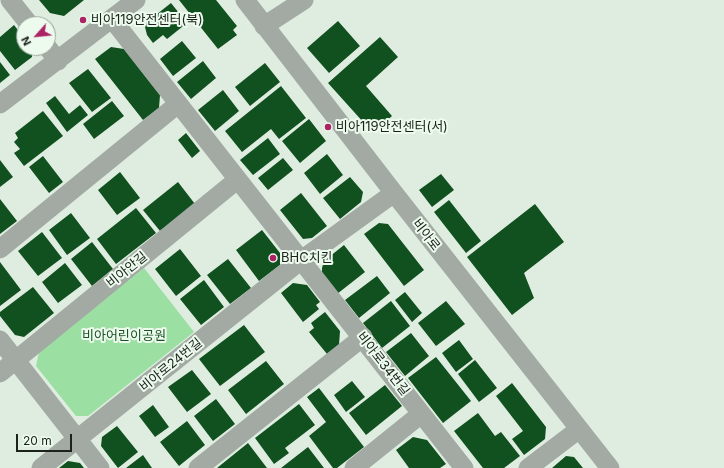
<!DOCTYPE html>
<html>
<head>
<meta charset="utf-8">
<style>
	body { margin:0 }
	#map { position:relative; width:724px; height:468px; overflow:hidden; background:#dfede0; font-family:Inter,sans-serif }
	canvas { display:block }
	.north { position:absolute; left:16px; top:16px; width:40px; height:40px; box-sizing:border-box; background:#ecfbed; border:1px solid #99a499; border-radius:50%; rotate:243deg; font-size:11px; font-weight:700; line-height:16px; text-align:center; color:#1c211c }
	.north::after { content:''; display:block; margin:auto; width:14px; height:18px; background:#ac2265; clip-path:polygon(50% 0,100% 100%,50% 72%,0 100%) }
	.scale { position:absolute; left:16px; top:434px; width:56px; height:18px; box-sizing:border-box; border:2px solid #1c211c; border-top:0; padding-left:5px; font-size:12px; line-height:14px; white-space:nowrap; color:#1c211c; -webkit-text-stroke:3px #ecfbed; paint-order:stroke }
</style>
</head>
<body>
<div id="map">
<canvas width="724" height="468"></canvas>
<div class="north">N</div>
<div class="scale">20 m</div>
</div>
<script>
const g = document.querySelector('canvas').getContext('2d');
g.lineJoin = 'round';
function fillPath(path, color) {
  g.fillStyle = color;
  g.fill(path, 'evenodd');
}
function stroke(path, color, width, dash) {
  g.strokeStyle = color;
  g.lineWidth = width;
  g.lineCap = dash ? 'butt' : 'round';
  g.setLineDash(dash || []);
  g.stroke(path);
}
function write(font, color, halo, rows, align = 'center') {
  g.font = font + ' Inter,"Noto Sans KR",sans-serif';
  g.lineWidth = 4;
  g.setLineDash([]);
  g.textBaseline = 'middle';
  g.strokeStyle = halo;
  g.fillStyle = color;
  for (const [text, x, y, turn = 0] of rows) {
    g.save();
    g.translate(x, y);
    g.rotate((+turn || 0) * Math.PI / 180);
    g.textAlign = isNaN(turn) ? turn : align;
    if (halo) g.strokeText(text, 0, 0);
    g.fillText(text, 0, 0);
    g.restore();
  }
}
fillPath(new Path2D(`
	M 144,268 L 194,332 L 88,416 L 76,416 L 36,366 L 39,352 Z`), '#9cdfa2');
fillPath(new Path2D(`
	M 39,0 L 84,0 L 64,16 L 50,13 Z
	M 179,0 L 216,0 L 237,26 L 233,30 L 237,35 L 218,49 Z
	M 171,3 L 187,23 L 167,39 L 163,35 L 153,43 L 147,35 L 145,27 L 147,22 Z
	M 338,21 L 360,46 L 329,73 L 307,48 Z
	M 14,25 L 24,38 L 24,48 L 32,48 L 32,57 L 15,70 L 0,51 L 0,37 Z
	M 380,37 L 398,57 L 366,86 L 392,116 L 373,133 L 328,83 Z
	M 182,41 L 196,58 L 173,76 L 160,59 Z
	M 111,47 L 124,49 L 160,95 L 159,108 L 143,120 L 95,59 Z
	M 203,61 L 216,78 L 191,99 L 177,82 Z
	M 0,62 L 10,75 L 0,83 Z
	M 265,63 L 280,82 L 250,106 L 235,87 Z
	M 88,69 L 111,98 L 92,112 L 69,83 Z
	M 281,86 L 306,118 L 279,139 L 271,129 L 242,152 L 225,131 Z
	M 223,90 L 239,111 L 215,131 L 198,110 Z
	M 55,96 L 69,114 L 80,105 L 88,115 L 67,132 L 46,103 Z
	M 112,101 L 124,116 L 94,139 L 83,124 Z
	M 43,111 L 63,136 L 24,166 L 14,153 L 20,149 L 14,142 L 18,138 L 15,133 Z
	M 309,119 L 326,141 L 300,163 L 282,141 Z
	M 186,133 L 200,151 L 192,158 L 178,140 Z
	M 268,138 L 280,154 L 253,175 L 240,160 Z
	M 327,154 L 343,175 L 320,194 L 304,173 Z
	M 43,156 L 63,182 L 49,193 L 29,167 Z
	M 283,158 L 293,170 L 268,190 L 258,178 Z
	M 0,160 L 13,177 L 0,187 Z
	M 120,172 L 140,198 L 117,215 L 98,190 Z
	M 441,174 L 454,190 L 432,207 L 419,190 Z
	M 350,177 L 363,192 L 361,202 L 340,219 L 323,198 Z
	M 178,182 L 195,204 L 160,231 L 143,210 Z
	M 301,193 L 327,226 L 312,238 L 303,239 L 280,210 Z
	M 0,199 L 17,221 L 0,234 Z
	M 449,200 L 481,241 L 466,253 L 434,212 Z
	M 535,204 L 564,242 L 524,273 L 534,298 L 512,315 L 467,257 Z
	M 136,208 L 156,233 L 116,264 L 97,239 Z
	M 71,213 L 90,238 L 67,255 L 49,230 Z
	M 379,223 L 388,224 L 424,270 L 404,286 L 364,234 Z
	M 262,230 L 280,253 L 280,265 L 259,281 L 236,250 Z
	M 42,232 L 62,258 L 38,276 L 18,251 Z
	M 92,242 L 113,269 L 92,286 L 71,259 Z
	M 344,245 L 365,272 L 337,294 L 322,274 L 322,268 L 324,261 Z
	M 180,249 L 201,276 L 176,296 L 155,269 Z
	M 228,259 L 251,288 L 230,304 L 207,275 Z
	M 0,262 L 21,290 L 0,306 Z
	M 65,263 L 82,285 L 58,303 L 42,282 Z
	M 377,276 L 390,293 L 359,318 L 345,300 Z
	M 204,280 L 224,307 L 201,325 L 180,299 Z
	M 293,283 L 307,285 L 320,302 L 316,305 L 319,309 L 303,322 L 281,293 Z
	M 33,287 L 54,313 L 24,337 L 15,335 L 0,316 L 0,312 Z
	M 405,292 L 422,313 L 412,322 L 395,300 Z
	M 391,301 L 410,326 L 382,348 L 363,323 Z
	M 446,301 L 465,324 L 436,346 L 418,323 Z
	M 325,312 L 340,331 L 339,345 L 327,354 L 309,332 L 314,328 L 311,323 Z
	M 244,325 L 265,352 L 220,386 L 199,359 Z
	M 411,333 L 429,356 L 405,376 L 386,352 Z
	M 459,340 L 473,359 L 456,372 L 442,353 Z
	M 436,357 L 471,401 L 443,423 L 408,378 Z
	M 475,360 L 497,388 L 479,402 L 458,374 Z
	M 266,361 L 284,384 L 246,414 L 228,390 Z
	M 192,370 L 211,394 L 187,412 L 168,387 Z
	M 352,381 L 365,397 L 346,412 L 334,395 Z
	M 512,383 L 546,427 L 545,439 L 524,455 L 512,439 L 523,431 L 496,396 Z
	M 385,385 L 402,406 L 366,435 L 349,413 Z
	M 319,388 L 364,447 L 337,468 L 333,468 L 309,436 L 326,422 L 307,397 Z
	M 216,399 L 235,424 L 213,441 L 194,416 Z
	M 299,404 L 315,425 L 285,448 L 289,453 L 274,464 L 255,438 Z
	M 153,405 L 169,427 L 155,437 L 139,416 Z
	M 478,413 L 495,436 L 501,432 L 520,456 L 504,468 L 483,468 L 454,431 Z
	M 187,421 L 205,445 L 179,466 L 160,442 Z
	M 117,426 L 138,452 L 118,468 L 101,446 L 102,437 Z
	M 413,437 L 427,440 L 446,464 L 440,468 L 409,468 L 396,450 Z
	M 248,443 L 267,468 L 217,468 Z
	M 308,447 L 324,468 L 281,468 Z
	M 143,455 L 152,468 L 126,468 Z
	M 566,456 L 574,457 L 583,468 L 552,468 Z
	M 68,461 L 80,463 L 84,468 L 59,468 Z`), '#11501f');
stroke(new Path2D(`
	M 10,0 L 29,24
	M 245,0 L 394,193 L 610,468
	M 112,19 C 229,169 347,318 464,468
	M 264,26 L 304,0
	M 48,48 L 58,61
	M 0,104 L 136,0
	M 0,249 L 178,104
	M 0,340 L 100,468
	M 0,373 L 237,180
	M 41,468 L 300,261 L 394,193
	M 198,468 L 363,337
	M 354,468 L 421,414
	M 528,468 L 578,430`), '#a3a9a3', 19);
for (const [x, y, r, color] of [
	[83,20,4,"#ac2265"],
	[328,127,4,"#ac2265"],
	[273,258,4,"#ac2265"]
]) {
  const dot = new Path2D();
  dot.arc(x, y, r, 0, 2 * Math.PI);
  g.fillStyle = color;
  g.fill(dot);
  stroke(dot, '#ecfbed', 1.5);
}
write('13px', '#1c211c', '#ecfbed', [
	["비아119안전센터(북)",91,20],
	["비아119안전센터(서)",336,127],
	["BHC치킨",281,258]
], 'left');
write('13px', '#1c211c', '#ecfbed', [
	["비아로",426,235,52],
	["비아안길",127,270,-39],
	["비아로34번길",383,364,52],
	["비아로24번길",171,365,-39]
]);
write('13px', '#1b5225', '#ecfbed', [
	["비아어린이공원",124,336]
]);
</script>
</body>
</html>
